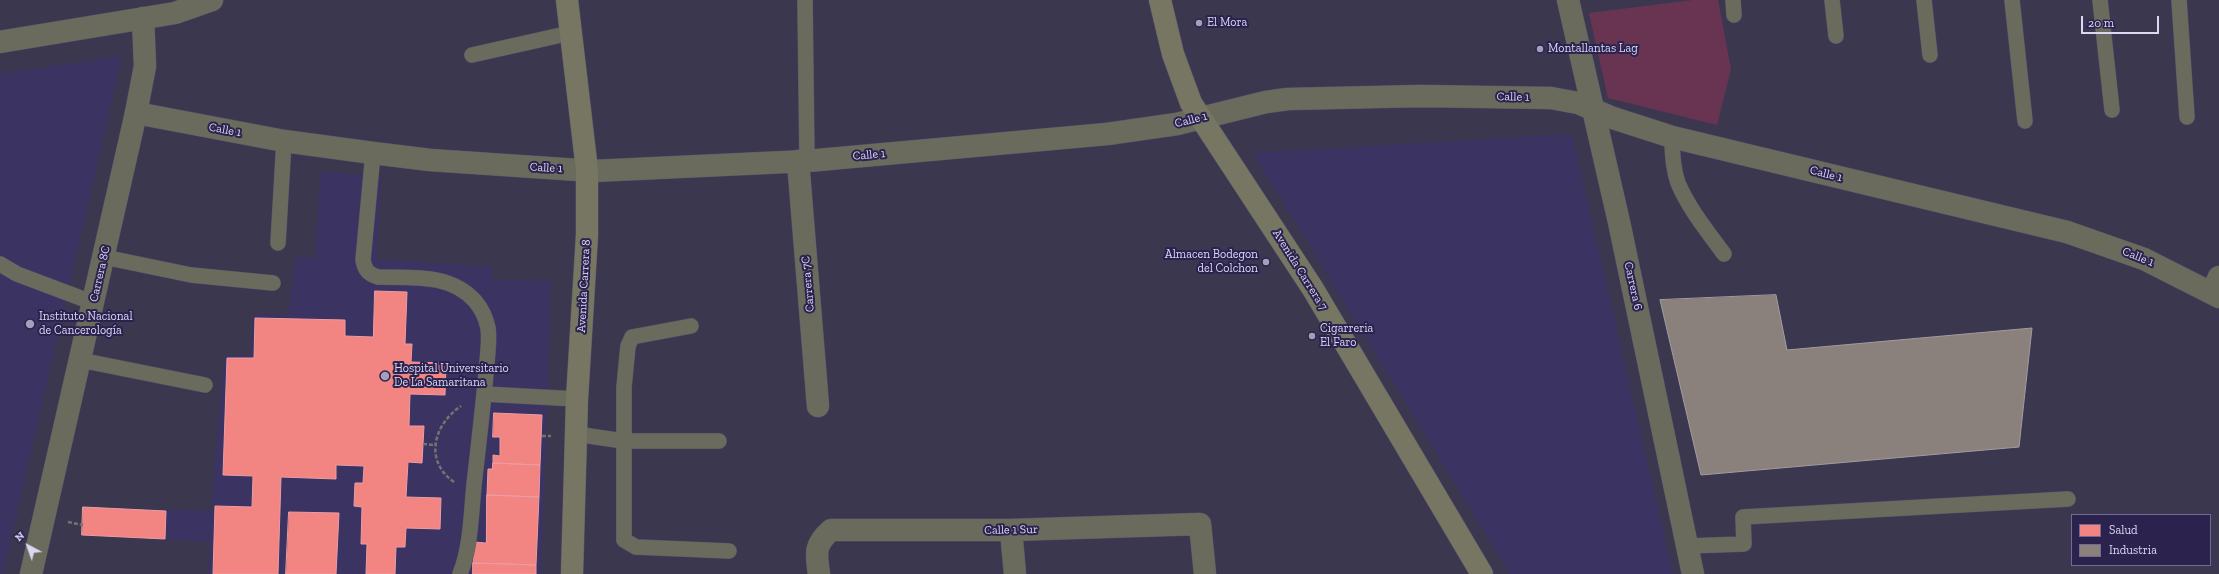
<!DOCTYPE html>
<html>
<head>
<meta charset="utf-8">
<style>
	body { margin:0 }
	#map { position:relative; width:2219px; height:574px; overflow:hidden; background:#3b374f; font-family:"Zilla Slab",serif }
	canvas { display:block }
	.legend { position:absolute; left:2071px; top:514px; width:140px; height:52px; box-sizing:border-box; background:#2b224e; border:1px solid #716b91; margin:0; padding:5px 7px; list-style:none; font-size:12px; color:#dbd8f5 }
	.legend li { display:flex; align-items:center; gap:8px; height:20px }
	.legend b { width:20px; border:1px solid #716b91 }
	.north { position:absolute; left:8px; top:526px; width:40px; height:40px; -webkit-text-stroke:3px #2b224e; paint-order:stroke; rotate:319deg; font-size:11px; font-weight:700; line-height:16px; text-align:center; color:#dbd8f5 }
	.north::after { content:''; display:block; margin:auto; width:14px; height:18px; background:#dbd8f5; clip-path:polygon(50% 0,100% 100%,50% 72%,0 100%) }
	.scale { position:absolute; left:2081px; top:16px; width:78px; height:18px; box-sizing:border-box; border:2px solid #dbd8f5; border-top:0; padding-left:5px; font-size:12px; line-height:14px; white-space:nowrap; color:#dbd8f5; -webkit-text-stroke:3px #2b224e; paint-order:stroke }
</style>
</head>
<body>
<div id="map">
<canvas width="2219" height="574"></canvas>
<ul class="legend">
<li><b style="height:11px;background:#f28482"></b>Salud</li>
<li><b style="height:11px;background:#8a817c"></b>Industria</li>
</ul>
<div class="north">N</div>
<div class="scale">20 m</div>
</div>
<script>
const g = document.querySelector('canvas').getContext('2d');
g.lineJoin = 'round';
function fillPath(path, color) {
  g.fillStyle = color;
  g.fill(path, 'evenodd');
}
function stroke(path, color, width, dash) {
  g.strokeStyle = color;
  g.lineWidth = width;
  g.lineCap = dash ? 'butt' : 'round';
  g.setLineDash(dash || []);
  g.stroke(path);
}
function write(font, color, halo, rows, align = 'center') {
  g.font = font + ' "Zilla Slab",serif';
  g.lineWidth = 4;
  g.setLineDash([]);
  g.textBaseline = 'middle';
  g.strokeStyle = halo;
  g.fillStyle = color;
  for (const [text, x, y, turn = 0] of rows) {
    g.save();
    g.translate(x, y);
    g.rotate((+turn || 0) * Math.PI / 180);
    g.textAlign = isNaN(turn) ? turn : align;
    if (halo) g.strokeText(text, 0, 0);
    g.fillText(text, 0, 0);
    g.restore();
  }
}
fillPath(new Path2D(`
	M 122,56 L 3,574 L 0,574 L 0,74 Z
	M 1572,134 L 1673,574 L 1510,574 L 1253,153 Z
	M 321,172 L 381,176 L 376,259 L 492,267 L 492,280 L 551,281 L 541,574 L 208,574 L 210,542 L 82,535 L 83,507 L 211,511 L 224,355 L 251,355 L 253,314 L 288,315 L 296,257 L 315,258 Z`), '#3b3362');
fillPath(new Path2D(`
	M 1693,0 L 1718,0 L 1731,69 L 1717,125 L 1608,98 L 1589,13 Z`), '#693452');
const health = new Path2D(`
	M 375,291 L 407,292 L 405,344 L 412,344 L 411,362 L 446,363 L 445,395 L 410,394 L 409,426 L 424,426 L 422,463 L 408,462 L 406,497 L 441,498 L 440,529 L 406,528 L 405,547 L 396,547 L 395,574 L 366,574 L 367,544 L 361,544 L 362,507 L 354,506 L 355,483 L 363,483 L 364,466 L 336,465 L 336,479 L 281,477 L 278,574 L 213,574 L 215,506 L 252,507 L 253,476 L 223,475 L 227,358 L 254,358 L 255,318 L 345,320 L 345,336 L 373,337 Z
	M 494,413 L 542,415 L 540,465 L 493,463 L 493,455 L 500,456 L 500,437 L 493,437 Z
	M 493,463 L 540,465 L 539,497 L 487,495 L 488,469 L 492,469 Z
	M 487,495 L 539,497 L 536,565 L 473,563 L 474,542 L 486,543 Z
	M 83,507 L 166,511 L 165,539 L 82,535 Z
	M 289,512 L 339,513 L 336,574 L 286,574 Z
	M 473,563 L 536,565 L 536,574 L 473,574 Z`);
fillPath(health, '#f28482');
stroke(health, '#eb9da4', 1);
const industry = new Path2D(`
	M 1776,295 L 1787,350 L 2032,328 L 2019,447 L 1701,475 L 1660,300 Z`);
fillPath(industry, '#8a817c');
stroke(industry, '#a29ba0', 1);
const service = new Path2D(`
	M 805,0 L 807,161
	M 1733,0 L 1734,15
	M 1832,0 L 1836,36
	M 1924,0 L 1930,55
	M 2012,0 L 2025,121
	M 2100,0 L 2112,110
	M 2179,0 L 2187,117
	M 472,55 L 570,33
	M 1672,137 C 1672,151 1673,169 1678,183 C 1689,209 1708,232 1724,254
	M 373,153 L 363,260 C 365,270 368,274 378,277 C 412,278 450,273 475,301 C 481,308 486,318 488,328 C 490,342 487,358 486,373 C 483,407 479,441 475,476 C 471,508 472,544 460,574
	M 278,243 L 284,141
	M 104,257 L 191,275 L 273,283
	M 0,264 L 17,274 L 94,303
	M 691,326 L 632,337 L 628,346 L 624,387 L 624,540 L 636,547 L 729,551
	M 80,360 L 205,385
	M 484,394 L 577,399
	M 576,434 L 623,441 L 719,441
	M 1687,546 L 1744,544 L 1743,517 L 2068,499`);
const minor = new Path2D(`
	M 798,161 L 818,406
	M 2212,293 L 2219,277
	M 1011,530 L 1015,574
	M 31,574 L 136,113
	M 819,574 C 816,553 814,545 831,530 L 1011,530 L 1200,524 L 1205,574`);
const tertiary = new Path2D(`
	M 1568,0 L 1619,222 L 1693,574
	M 143,18 L 145,66 L 136,113 L 284,141 L 373,153 L 430,160 L 593,171 L 807,161 L 1107,134 L 1177,124 L 1266,102 L 1288,99 L 1421,96 L 1551,98 L 1578,103 L 1613,118 L 1672,137 L 2067,232 L 2144,259 L 2219,297
	M 0,42 L 175,13 L 212,0`);
const secondary = new Path2D(`
	M 567,0 L 587,170 L 587,235 L 577,399 L 572,574
	M 1160,0 L 1173,54 L 1191,103 L 1313,289 L 1482,574`);
stroke(service, '#59566b', 16);
stroke(minor, '#59566b', 23);
stroke(tertiary, '#59566b', 23);
stroke(secondary, '#59566b', 23);
stroke(new Path2D(`
	M 542,436 L 551,436
	M 423,444 L 434,445
	M 454,482 C 424,461 433,425 461,406
	M 68,522 L 83,525`), '#747370', 2.5, [4, 2]);
stroke(service, '#6b6b5d', 15);
stroke(minor, '#6b6b5d', 22);
stroke(tertiary, '#6b6b5d', 22);
stroke(secondary, '#767663', 22);
for (const [x, y, r, color] of [
	[1199,23,4,"#a3a0bb"],
	[1540,49,4,"#a3a0bb"],
	[1266,262,4,"#a3a0bb"],
	[30,324,5,"#a3a0bb"],
	[1312,336,4,"#a3a0bb"],
	[385,376,5,"#a3a0bb"]
]) {
  const dot = new Path2D();
  dot.arc(x, y, r, 0, 2 * Math.PI);
  g.fillStyle = color;
  g.fill(dot);
  stroke(dot, '#2b224e', 1.5);
}
write('12px', '#dbd8f5', '#2b224e', [
	["El Mora",1207,23],
	["Montallantas Lag",1548,49],
	["Almacen Bodegon",1258,255,"right"],
	["del Colchon",1258,269,"right"],
	["Instituto Nacional",39,317],
	["de Cancerología",39,331],
	["Cigarreria",1320,329],
	["El Faro",1320,343],
	["Hospital Universitario",394,369],
	["De La Samaritana",394,383]
], 'left');
write('12px', '#dbd8f5', '#2b224e', [
	["Calle 1",1513,97,1],
	["Calle 1",1191,120,-14],
	["Calle 1",225,130,10],
	["Calle 1",869,155,-5],
	["Calle 1",546,168,3],
	["Calle 1",1826,174,14],
	["Calle 1",2138,257,22],
	["Avenida Carrera 7",1300,270,58],
	["Carrera 8C",100,274,-77],
	["Carrera 7C",808,284,-95],
	["Avenida Carrera 8",584,286,-87],
	["Carrera 6",1633,286,78],
	["Calle 1 Sur",1011,530,-1]
]);
</script>
</body>
</html>
